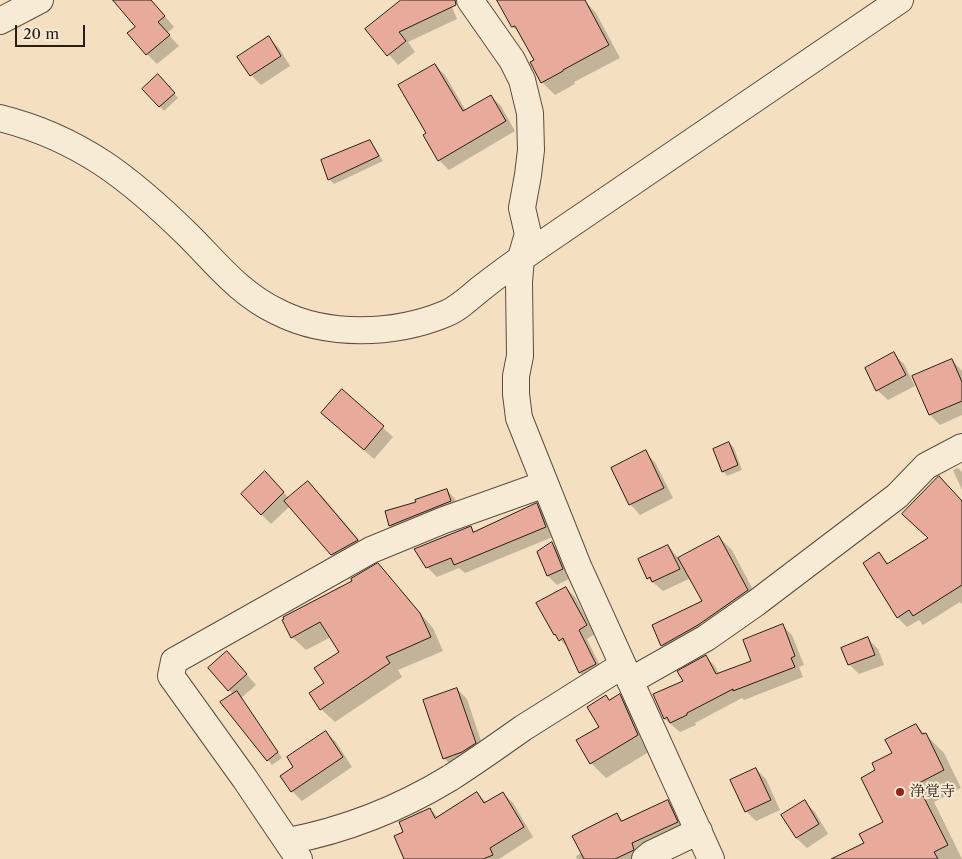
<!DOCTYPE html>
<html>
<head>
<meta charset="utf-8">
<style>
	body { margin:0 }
	#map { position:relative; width:962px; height:859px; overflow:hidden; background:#f4e0c0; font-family:"Libre Caslon Text",serif }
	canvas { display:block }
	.scale { position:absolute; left:15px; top:25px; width:70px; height:22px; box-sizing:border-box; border:2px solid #2a1e14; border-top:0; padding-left:6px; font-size:15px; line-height:18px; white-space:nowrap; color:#2a1e14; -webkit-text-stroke:4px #f8ebd6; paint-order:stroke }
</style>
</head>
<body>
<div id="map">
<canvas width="962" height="859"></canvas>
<div class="scale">20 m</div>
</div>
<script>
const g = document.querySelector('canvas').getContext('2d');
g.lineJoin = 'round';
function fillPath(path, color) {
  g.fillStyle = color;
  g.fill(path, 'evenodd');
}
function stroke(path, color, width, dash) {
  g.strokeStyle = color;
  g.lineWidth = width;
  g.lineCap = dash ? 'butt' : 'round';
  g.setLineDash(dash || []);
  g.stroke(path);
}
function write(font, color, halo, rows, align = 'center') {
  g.font = font + ' "Libre Caslon Text","Noto Serif JP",serif';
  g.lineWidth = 4;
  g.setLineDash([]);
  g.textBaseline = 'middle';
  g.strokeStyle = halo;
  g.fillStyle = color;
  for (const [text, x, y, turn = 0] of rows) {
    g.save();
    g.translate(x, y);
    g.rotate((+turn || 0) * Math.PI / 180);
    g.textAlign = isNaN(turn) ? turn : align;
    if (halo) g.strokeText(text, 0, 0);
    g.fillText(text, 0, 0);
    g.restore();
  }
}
fillPath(new Path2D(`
	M 128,0 L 151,0 L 174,27 L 167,33 L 179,46 L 157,64 L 147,54 Z
	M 403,0 L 449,0 L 457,19 L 408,42 L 415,52 L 398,65 L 367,29 Z
	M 498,0 L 584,0 L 596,13 L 620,58 L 574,82 L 575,84 L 555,95 L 542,82 L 532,63 L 536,61 L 521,34 L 513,27 Z
	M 269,38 L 279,48 L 290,66 L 261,85 L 251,75 Z
	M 435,65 L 445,75 L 466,111 L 491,96 L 501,106 L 515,131 L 449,170 L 439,160 L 428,133 Z
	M 162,80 L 178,98 L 164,111 L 143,89 Z
	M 369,141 L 374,146 L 383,161 L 334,184 L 329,179 Z
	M 894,354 L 904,364 L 915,386 L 888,400 L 877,390 Z
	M 952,360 L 962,371 L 962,415 L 940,425 L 930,415 L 914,376 Z
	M 342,391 L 393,437 L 374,459 L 333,423 Z
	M 729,443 L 734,448 L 742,470 L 727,476 L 723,471 Z
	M 645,452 L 655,462 L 673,498 L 640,515 L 630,504 Z
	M 958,468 L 962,472 L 962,490 L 953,470 Z
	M 265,473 L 289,498 L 308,482 L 323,497 L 372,555 L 347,570 L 332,555 L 290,506 L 271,524 L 261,514 Z
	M 447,490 L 455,499 L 459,510 L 399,534 L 390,526 L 386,512 L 417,502 Z
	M 962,502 L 962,604 L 960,602 L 923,625 L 919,620 L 907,627 L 898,618 L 864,564 L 879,554 L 889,564 L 930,538 Z
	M 537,505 L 546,514 L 555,536 L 465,573 L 459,568 L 437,577 L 427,567 L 470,528 L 475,532 Z
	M 719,537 L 732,550 L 760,603 L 675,658 L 662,645 L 653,626 L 704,602 L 691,578 L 663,591 L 648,578 L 668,546 L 679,559 Z
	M 552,544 L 561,553 L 571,578 L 557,585 L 548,576 L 538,553 Z
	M 378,565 L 433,628 L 443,651 L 398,670 L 402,677 L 335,722 L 321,709 L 326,683 L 341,652 L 331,637 L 306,650 L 292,637 L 354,581 Z
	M 566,588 L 575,597 L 595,634 L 587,639 L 604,674 L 589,681 L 580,673 L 569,649 L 555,634 Z
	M 783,626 L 792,635 L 804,665 L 799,667 L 803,677 L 744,700 L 742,698 L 695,723 L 696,725 L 680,732 L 665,719 L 654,695 L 684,682 L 706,657 L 715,666 L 719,674 L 753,662 Z
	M 868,639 L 878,649 L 884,665 L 859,674 L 849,664 Z
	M 237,663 L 256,685 L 241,698 L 282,758 L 272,765 L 268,760 L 234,695 L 229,690 Z
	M 457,689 L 467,699 L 485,753 L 454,768 L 444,758 Z
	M 619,695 L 634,710 L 652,750 L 606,778 L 591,763 L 600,727 L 606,697 L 610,701 Z
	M 916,725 L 944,753 L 961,788 L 934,802 L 962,859 L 848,859 L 885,822 L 877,771 Z
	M 326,732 L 336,742 L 352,767 L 302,801 L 292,791 L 295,767 Z
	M 756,769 L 766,779 L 780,810 L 756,821 L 746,811 Z
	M 477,793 L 487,803 L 503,793 L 513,803 L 533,837 L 499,859 L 416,859 L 430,809 L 438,817 Z
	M 668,802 L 676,811 L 686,831 L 641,859 L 577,859 L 576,856 L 582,853 L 616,815 L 623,821 Z
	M 805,802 L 815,812 L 828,834 L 807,848 L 796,838 Z`), '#0003');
const building = new Path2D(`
	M 113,0 L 151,0 L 165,16 L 158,22 L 170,35 L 146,55 L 127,33 L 135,27 Z
	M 401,0 L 455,0 L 456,5 L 399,32 L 406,41 L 387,56 L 365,29 Z
	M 497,0 L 585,0 L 609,45 L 563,70 L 563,71 L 541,83 L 530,62 L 534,60 L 515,26 L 512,27 Z
	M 269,36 L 281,56 L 250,76 L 237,57 Z
	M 435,64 L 463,111 L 491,95 L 506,121 L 438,161 L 423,135 L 426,133 L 398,85 Z
	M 158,74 L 175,93 L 159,107 L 142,89 Z
	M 370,140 L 379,156 L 328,180 L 321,160 Z
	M 894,352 L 906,375 L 876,391 L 865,368 Z
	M 952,359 L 962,382 L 962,401 L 929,415 L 912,376 Z
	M 342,389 L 384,426 L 364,450 L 321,413 Z
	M 729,442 L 738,465 L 722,472 L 713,449 Z
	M 646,450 L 664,488 L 629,505 L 611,468 Z
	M 265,471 L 284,492 L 261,515 L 241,494 Z
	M 939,476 L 962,501 L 962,585 L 913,616 L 909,610 L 897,618 L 863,563 L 879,552 L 887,564 L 928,538 L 902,514 Z
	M 308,481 L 358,540 L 331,555 L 284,501 Z
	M 447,489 L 451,501 L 389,526 L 385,511 L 416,502 L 415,500 Z
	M 537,503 L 546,527 L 454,565 L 451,558 L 426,568 L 414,549 L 471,526 L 473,532 Z
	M 719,536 L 748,590 L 698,625 L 661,646 L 652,625 L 702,601 L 678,558 Z
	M 552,542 L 563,569 L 547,576 L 537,552 Z
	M 668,545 L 680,569 L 652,582 L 650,577 L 647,579 L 638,559 Z
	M 378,563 L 420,613 L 431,637 L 386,657 L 390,663 L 320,710 L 309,693 L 324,683 L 314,668 L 339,652 L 320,622 L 291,638 L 282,620 L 284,619 L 283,617 L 352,581 L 351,579 Z
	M 566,587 L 587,625 L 579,630 L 596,664 L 579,673 L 563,638 L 559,641 L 555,634 L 554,635 L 536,603 Z
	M 783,624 L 795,656 L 791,658 L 795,667 L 733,691 L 733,689 L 687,713 L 687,715 L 670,723 L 667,717 L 664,719 L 653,694 L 683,681 L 677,671 L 706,655 L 716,674 L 751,661 L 743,640 Z
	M 868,637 L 875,655 L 848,665 L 841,648 Z
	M 227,651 L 247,674 L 228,691 L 208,668 Z
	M 457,688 L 476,743 L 462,752 L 443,759 L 423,700 Z
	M 237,691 L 278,752 L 267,761 L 220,702 Z
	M 620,694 L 638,735 L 590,764 L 576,740 L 599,727 L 587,707 L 606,695 L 609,700 Z
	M 916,724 L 922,734 L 926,733 L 944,770 L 917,784 L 948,845 L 934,852 L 938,859 L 831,859 L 864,843 L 859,834 L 883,822 L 861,778 L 875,770 L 872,763 L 892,753 L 885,740 Z
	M 326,731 L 343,757 L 291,792 L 280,776 L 293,767 L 287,757 Z
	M 756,768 L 771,800 L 745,812 L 730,780 Z
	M 477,792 L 484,803 L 503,792 L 524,827 L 490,848 L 493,855 L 483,859 L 404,859 L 394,836 L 403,832 L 399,822 L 430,808 L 435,818 Z
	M 668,800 L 678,822 L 632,843 L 634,850 L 615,859 L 584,859 L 572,836 L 617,813 L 621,821 Z
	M 805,800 L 819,824 L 796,838 L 781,815 Z`);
fillPath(building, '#e8aa9a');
stroke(building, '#2a1e14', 1);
const street = new Path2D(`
	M 470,0 L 512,60 L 522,80 L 530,113 L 531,150 L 528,175 L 522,208 L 528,234 L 521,258 L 519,282 L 520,356 L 516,376 L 516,394 L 519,418 L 578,566 L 711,859
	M 0,21 L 40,0
	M 0,118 C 80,138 131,179 189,236 C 217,264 240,294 278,312 C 327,337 394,335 445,314 C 459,309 472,295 484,286 C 508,267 533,250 558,233 C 672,155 786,78 900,0
	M 630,681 L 706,638 L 756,603 L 897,496 L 926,466 L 962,447
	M 288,841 C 346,830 399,809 450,778 C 475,762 499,745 523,728 C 556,707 590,686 623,665
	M 299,859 L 245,779 L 171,676 L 174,661 L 371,550 L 444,520 L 545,484
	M 645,859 L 651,854 L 699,831`);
stroke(street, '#5c4e3f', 28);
stroke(street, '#f8ebd6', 26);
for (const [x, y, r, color] of [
	[900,792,5,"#8f2418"]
]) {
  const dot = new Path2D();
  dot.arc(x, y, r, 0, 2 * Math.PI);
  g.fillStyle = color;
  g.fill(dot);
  stroke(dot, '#f8ebd6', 2);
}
write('15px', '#2a1e14', '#f8ebd6', [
	["浄覚寺",910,792]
], 'left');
</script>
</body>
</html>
